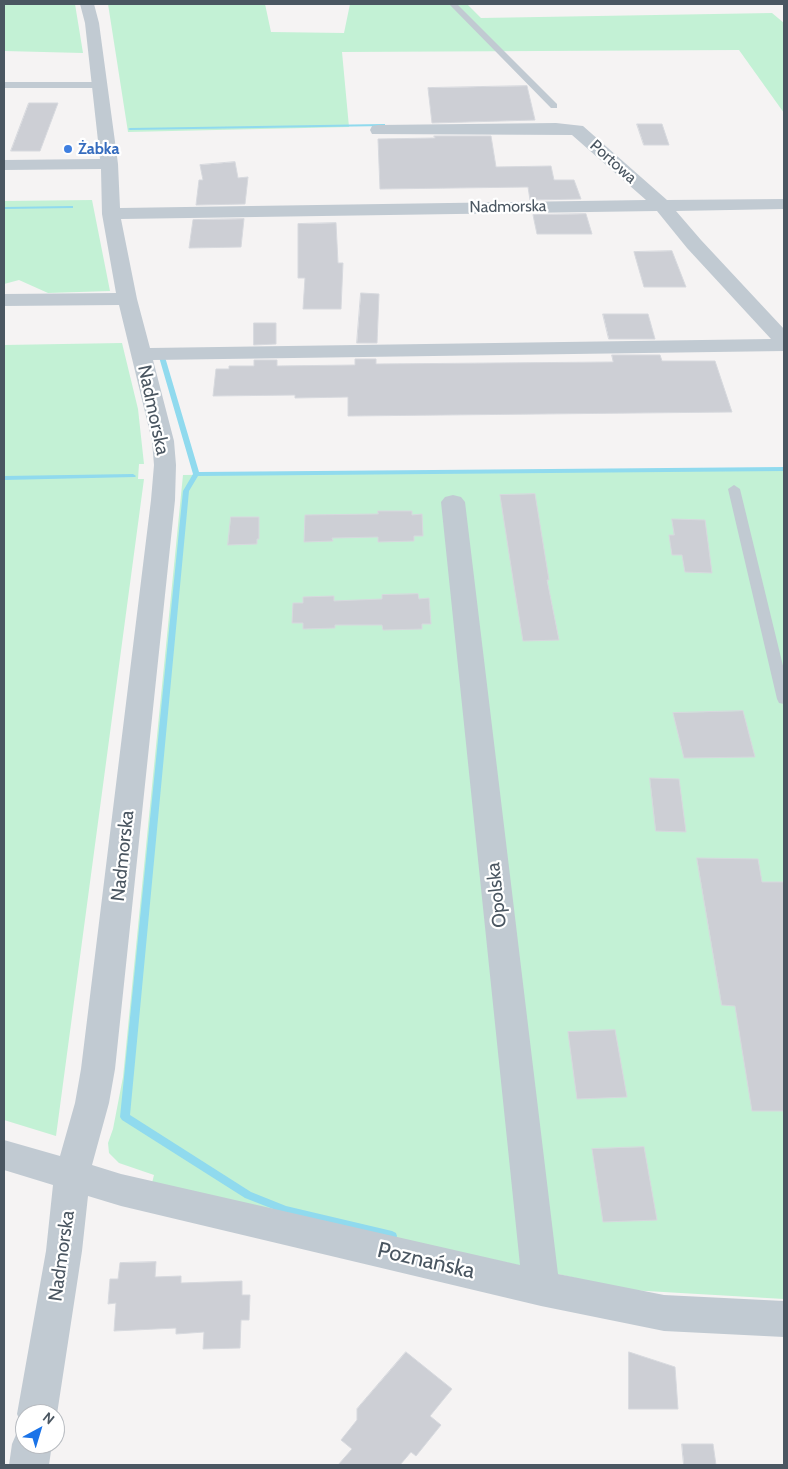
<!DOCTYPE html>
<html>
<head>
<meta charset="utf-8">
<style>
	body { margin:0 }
	#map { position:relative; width:788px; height:1469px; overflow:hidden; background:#f5f3f3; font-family:Cabin,sans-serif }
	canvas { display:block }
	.frame { position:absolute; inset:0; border:5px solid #4a5661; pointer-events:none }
	.north { position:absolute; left:15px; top:1404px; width:50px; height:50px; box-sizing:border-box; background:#fff; border:1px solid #b7bbc0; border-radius:50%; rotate:39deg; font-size:14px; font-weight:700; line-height:20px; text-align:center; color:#4a5661 }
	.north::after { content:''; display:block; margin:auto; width:18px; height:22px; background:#1a73e8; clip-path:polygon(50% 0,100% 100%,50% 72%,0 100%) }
</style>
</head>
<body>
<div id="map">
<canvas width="788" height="1469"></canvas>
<div class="frame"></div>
<div class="north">N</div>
</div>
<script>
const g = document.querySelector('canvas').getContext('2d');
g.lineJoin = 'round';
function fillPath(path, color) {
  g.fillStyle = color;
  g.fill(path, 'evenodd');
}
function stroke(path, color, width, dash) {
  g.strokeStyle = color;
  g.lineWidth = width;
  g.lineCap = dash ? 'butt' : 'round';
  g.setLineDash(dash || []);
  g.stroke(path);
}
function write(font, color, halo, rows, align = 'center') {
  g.font = font + ' Cabin,sans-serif';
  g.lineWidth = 4.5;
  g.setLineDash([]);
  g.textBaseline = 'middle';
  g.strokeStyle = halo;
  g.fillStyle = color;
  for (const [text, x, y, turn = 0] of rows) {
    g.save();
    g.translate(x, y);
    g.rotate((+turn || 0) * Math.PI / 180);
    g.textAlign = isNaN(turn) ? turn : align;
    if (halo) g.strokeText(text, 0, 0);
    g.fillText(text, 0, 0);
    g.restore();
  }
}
fillPath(new Path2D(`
	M 4,4 L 75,4 L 83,53 L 4,51 Z
	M 108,4 L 265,4 L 271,32 L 344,33 L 350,4 L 467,4 L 481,18 L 772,13 L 784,23 L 784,113 L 739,50 L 342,52 L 349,127 L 128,132 Z
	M 92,200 L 110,291 L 48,293 L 19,280 L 4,284 L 4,201 Z
	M 122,343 L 138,409 L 144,464 L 139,464 L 138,479 L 144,479 L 56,1136 L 4,1120 L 4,345 Z
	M 784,469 L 784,1299 L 629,1290 L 152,1183 L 154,1175 L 119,1163 L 109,1153 L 108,1143 L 113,1129 L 123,1077 L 183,475 Z`), '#c3f1d5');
fillPath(new Path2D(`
	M 383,124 L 385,124 L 385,126 L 130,130 L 128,129 L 130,128 Z
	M 71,206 L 73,206 L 73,208 L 4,209 L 4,207 Z
	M 162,355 L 165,357 L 199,472 L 784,467 L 784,471 L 198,476 L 189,491 L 130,1115 L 251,1192 L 286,1206 L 392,1231 L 396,1233 L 397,1236 L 396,1239 L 392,1241 L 286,1214 L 245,1198 L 122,1120 L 120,1117 L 183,491 L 193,474 L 159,357 Z
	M 133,474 L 136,476 L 135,477 L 4,480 L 4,476 Z`), '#90daee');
const building = new Path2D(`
	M 527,86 L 535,120 L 432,123 L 428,88 Z
	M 29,103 L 58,103 L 40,151 L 11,151 Z
	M 637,124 L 662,124 L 669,145 L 644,145 Z
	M 434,136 L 491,136 L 496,167 L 551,166 L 554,180 L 574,180 L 581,199 L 530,200 L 528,187 L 380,189 L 378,139 L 435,138 Z
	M 235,162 L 238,178 L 248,177 L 245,204 L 196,205 L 199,180 L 203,180 L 200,165 Z
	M 586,214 L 592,234 L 537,234 L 533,215 Z
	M 244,219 L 241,247 L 189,248 L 193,220 Z
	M 336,223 L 338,263 L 343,263 L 341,309 L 303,309 L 305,278 L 298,278 L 298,224 Z
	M 672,251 L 686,287 L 644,287 L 634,252 Z
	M 361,293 L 379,294 L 377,343 L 357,343 Z
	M 603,314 L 648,314 L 655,339 L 609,339 Z
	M 254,323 L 276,323 L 276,344 L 254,345 Z
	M 612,355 L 660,355 L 662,361 L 715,361 L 732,412 L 348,416 L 348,397 L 295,398 L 295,395 L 213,396 L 216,369 L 229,369 L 229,366 L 254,366 L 254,360 L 277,360 L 277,366 L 355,365 L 355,359 L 376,359 L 376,364 L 613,362 Z
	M 535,494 L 549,580 L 547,580 L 559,640 L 523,641 L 513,579 L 500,495 Z
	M 378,511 L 412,511 L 412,515 L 422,514 L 423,536 L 414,536 L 414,541 L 378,542 L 378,537 L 332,538 L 333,541 L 304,542 L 305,515 L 378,514 Z
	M 231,517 L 259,517 L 259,539 L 257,539 L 257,544 L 228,545 Z
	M 672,519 L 705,520 L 712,573 L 685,572 L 682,555 L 672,555 L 669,535 L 674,535 Z
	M 418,594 L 419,599 L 429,598 L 431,624 L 422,624 L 422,629 L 383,630 L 382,625 L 335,625 L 335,628 L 303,629 L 303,623 L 292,623 L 293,603 L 303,603 L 303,597 L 334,596 L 334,601 L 382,599 L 382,595 Z
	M 743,711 L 755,757 L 684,758 L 673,713 Z
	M 650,778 L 679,779 L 686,832 L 656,831 Z
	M 697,858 L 758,859 L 762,882 L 784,882 L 784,1111 L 752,1111 L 735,1006 L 722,1005 Z
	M 615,1030 L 627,1097 L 577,1099 L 568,1032 Z
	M 644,1147 L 657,1220 L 603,1222 L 592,1149 Z
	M 156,1262 L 155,1277 L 181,1276 L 181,1283 L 242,1281 L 242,1295 L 250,1295 L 249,1320 L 241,1320 L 240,1348 L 203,1349 L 204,1332 L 176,1334 L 176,1328 L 114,1331 L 116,1303 L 108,1304 L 110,1279 L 118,1279 L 120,1263 Z
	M 406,1352 L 452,1389 L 430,1416 L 441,1425 L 416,1456 L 411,1452 L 400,1465 L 338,1465 L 352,1449 L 341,1440 L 357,1420 L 357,1409 Z
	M 629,1352 L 675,1367 L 678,1409 L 629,1409 Z
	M 682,1444 L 713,1444 L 716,1465 L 684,1465 Z`);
fillPath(building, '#cdcfd5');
stroke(building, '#d7d9de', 1);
fillPath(new Path2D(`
	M 449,4 L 457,4 L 557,104 L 557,108 L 551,108 Z
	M 4,82 L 100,82 L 104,85 L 100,88 L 4,88 Z
	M 734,485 L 740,489 L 784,670 L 784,704 L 779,703 L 777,699 L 728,489 Z`), '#c1cad2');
fillPath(new Path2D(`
	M 80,4 L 94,4 L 99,23 L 118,164 L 120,208 L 646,200 L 572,135 L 372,134 L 370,130 L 372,126 L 378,125 L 556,123 L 583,126 L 667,200 L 784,199 L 784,209 L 676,211 L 701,240 L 784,329 L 784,351 L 153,360 L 174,441 L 176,465 L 175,500 L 115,1069 L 109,1103 L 92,1165 L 121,1174 L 520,1265 L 441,502 L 445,497 L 453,495 L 461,497 L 465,502 L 558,1274 L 664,1295 L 784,1301 L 784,1337 L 664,1331 L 541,1306 L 121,1206 L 88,1196 L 82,1251 L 57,1414 L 55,1418 L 55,1414 L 25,1414 L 25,1444 L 52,1444 L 49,1465 L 9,1465 L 12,1444 L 18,1430 L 23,1428 L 17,1414 L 46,1251 L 53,1185 L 4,1170 L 4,1140 L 60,1156 L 75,1103 L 81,1069 L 151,500 L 154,465 L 152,441 L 119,305 L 4,306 L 4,294 L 116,293 L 102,214 L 101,169 L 4,170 L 4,160 L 100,159 L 85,23 ZM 657,211 L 687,248 L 771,339 L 150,348 L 137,299 L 121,219 Z`), '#c1cad2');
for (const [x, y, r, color] of [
	[68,149,5,"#3f7fe0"]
]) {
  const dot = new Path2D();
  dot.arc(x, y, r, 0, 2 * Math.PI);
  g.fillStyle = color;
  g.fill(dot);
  stroke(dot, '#fff', 2);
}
write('bold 16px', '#366cbe', '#fff', [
	["Żabka",78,149]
], 'left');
write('16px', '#4a5661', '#fff', [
	["Portowa",613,162,42],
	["Nadmorska",508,207,-1]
]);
write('19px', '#4a5661', '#fff', [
	["Nadmorska",153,410,78],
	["Nadmorska",123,856,-84],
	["Opolska",497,895,-96],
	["Nadmorska",62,1256,-82]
]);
write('22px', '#4a5661', '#fff', [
	["Poznańska",426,1261,13]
]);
</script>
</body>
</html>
